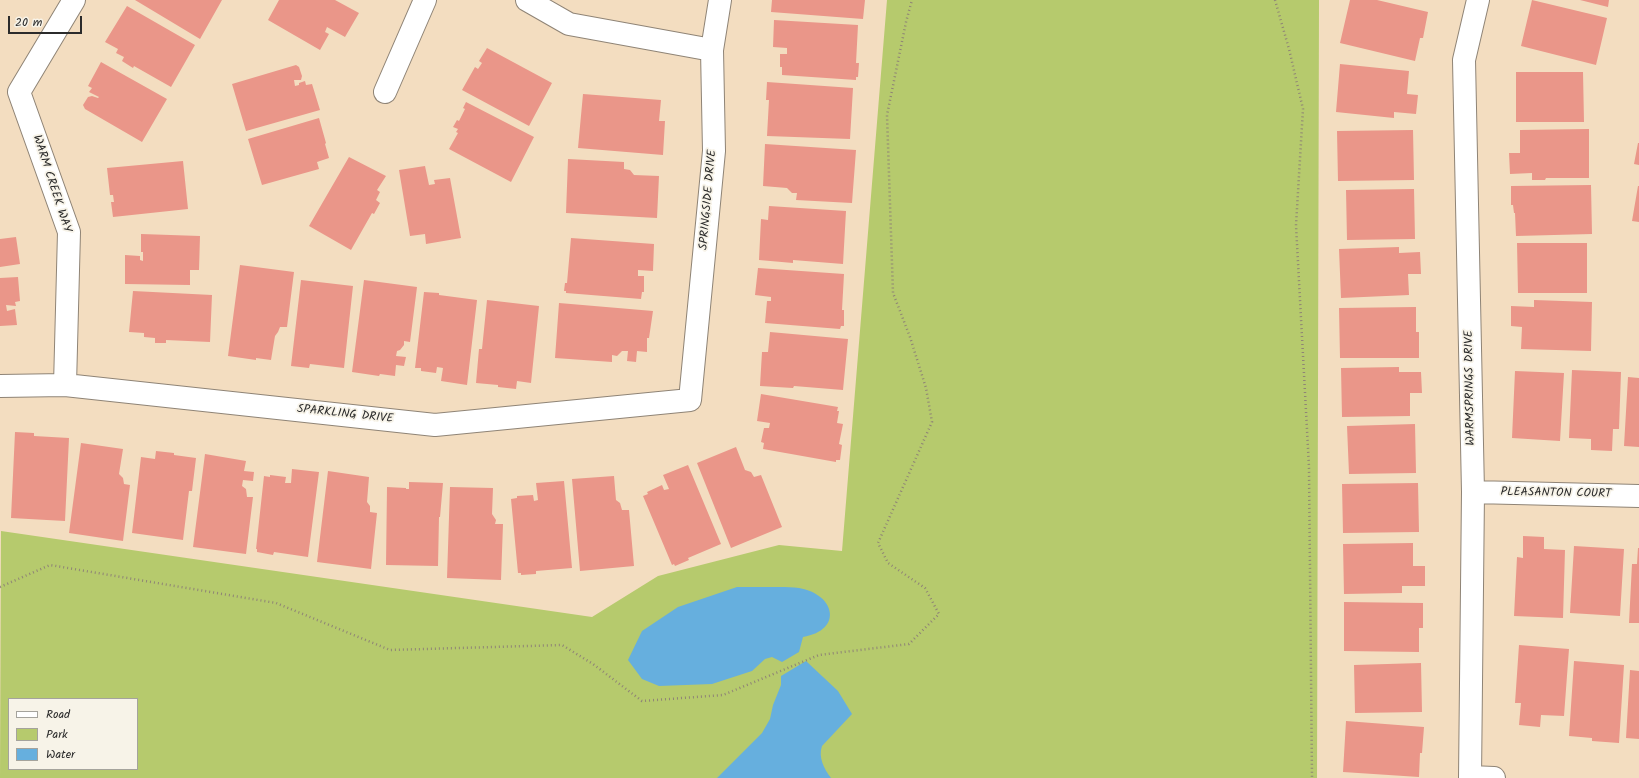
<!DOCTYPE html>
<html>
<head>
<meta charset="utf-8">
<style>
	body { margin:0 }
	#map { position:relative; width:1639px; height:778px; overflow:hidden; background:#f3ddc0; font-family:Kalam,sans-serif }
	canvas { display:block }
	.legend { position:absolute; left:8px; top:698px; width:130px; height:72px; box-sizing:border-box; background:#f7f3e8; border:1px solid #a5a39c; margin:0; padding:5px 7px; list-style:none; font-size:12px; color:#2b2b2b }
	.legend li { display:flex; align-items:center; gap:8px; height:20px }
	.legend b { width:20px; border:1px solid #a5a39c }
	.scale { position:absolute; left:8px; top:16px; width:74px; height:18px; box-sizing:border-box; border:2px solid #2b2b2b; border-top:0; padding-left:5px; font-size:12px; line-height:14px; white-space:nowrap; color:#2b2b2b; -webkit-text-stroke:3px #f7f3e8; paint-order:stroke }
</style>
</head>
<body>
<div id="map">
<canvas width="1639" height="778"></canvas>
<ul class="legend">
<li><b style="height:5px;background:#fff"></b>Road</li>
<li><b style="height:11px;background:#b6ca6d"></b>Park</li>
<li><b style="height:11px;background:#66afde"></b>Water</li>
</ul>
<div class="scale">20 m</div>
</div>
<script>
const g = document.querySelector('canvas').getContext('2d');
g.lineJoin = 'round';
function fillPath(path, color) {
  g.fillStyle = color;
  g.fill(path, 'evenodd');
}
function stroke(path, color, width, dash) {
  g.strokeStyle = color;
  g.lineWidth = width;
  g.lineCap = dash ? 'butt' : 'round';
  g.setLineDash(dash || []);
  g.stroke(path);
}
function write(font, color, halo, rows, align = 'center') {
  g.font = font + ' Kalam,sans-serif';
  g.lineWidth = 3.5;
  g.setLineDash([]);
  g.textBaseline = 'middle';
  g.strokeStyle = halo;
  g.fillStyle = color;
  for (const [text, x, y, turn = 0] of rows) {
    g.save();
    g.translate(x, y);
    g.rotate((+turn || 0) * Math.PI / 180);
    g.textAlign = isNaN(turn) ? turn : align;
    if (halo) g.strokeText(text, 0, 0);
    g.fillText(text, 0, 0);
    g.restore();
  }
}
fillPath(new Path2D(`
	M 887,0 L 1319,0 L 1317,778 L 0,778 L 1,531 L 592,617 L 658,576 L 779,545 L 842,551 ZM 9,699 L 137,699 L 137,769 L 9,769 Z`), '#b6ca6d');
fillPath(new Path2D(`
	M 737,587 C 751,587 766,587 780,587 C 786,587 793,587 799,588 C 835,594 844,630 803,637 L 799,652 L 782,662 L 772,657 L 765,659 L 752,671 L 712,684 L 659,686 L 642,679 L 628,660 L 642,631 L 678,607 Z
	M 806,661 L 838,691 L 852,714 L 822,746 C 818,757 824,769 831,778 L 717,778 L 762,733 L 770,719 L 773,705 L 781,685 L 781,676 Z`), '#66afde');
fillPath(new Path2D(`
	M 135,0 L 222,0 L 200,39 Z
	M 279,0 L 335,0 L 359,13 L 345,37 L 327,27 L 325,32 L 329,34 L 320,50 L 268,20 Z
	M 772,0 L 865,0 L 863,19 L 771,12 Z
	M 1350,0 L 1377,0 L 1428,12 L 1423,38 L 1420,38 L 1415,61 L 1340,43 Z
	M 1532,0 L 1607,18 L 1596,65 L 1521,46 Z
	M 1580,0 L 1609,0 L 1608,7 Z
	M 127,6 L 195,45 L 171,87 L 134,66 L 133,68 L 122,61 L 124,57 L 116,53 L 118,49 L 105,42 Z
	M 774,20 L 858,25 L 856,63 L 859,63 L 858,77 L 856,77 L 856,80 L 782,75 L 782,67 L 780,67 L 780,54 L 787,54 L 787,48 L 773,47 Z
	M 487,48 L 552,83 L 529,126 L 462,90 L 475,67 L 478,69 L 482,63 L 479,61 Z
	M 101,62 L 167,99 L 142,142 L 85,109 L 83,105 L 88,97 L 92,96 L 98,98 L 99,97 L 89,92 L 92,88 L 88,86 Z
	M 1340,64 L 1409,71 L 1407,94 L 1418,95 L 1416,114 L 1394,112 L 1394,118 L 1336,112 Z
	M 296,65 L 299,67 L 302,76 L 301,80 L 294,80 L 295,86 L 299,85 L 299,83 L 305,81 L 306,85 L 312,84 L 320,110 L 246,131 L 232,84 Z
	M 1516,72 L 1583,72 L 1584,122 L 1516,122 Z
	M 767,82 L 853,88 L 850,139 L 767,136 L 769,100 L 766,100 Z
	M 583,94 L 661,100 L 659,121 L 665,121 L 663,155 L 578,148 Z
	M 466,102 L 534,137 L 511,182 L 449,149 L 458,133 L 456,132 L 458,129 L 453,127 L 457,120 L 459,121 L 465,109 L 463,108 Z
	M 319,118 L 326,143 L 325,144 L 329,158 L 317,162 L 319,169 L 262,185 L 248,139 Z
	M 1589,129 L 1589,178 L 1546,178 L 1545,180 L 1532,180 L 1532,173 L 1510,174 L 1509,153 L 1520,153 L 1520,130 Z
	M 1413,130 L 1414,180 L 1338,181 L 1337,131 Z
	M 1638,143 L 1639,143 L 1639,165 L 1634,164 Z
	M 765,144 L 856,150 L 852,203 L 796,200 L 797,193 L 792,193 L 787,188 L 763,186 Z
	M 349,157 L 386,176 L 377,190 L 380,192 L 376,200 L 380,203 L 374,214 L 372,213 L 351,250 L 309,226 Z
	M 568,159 L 624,162 L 624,169 L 630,170 L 634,175 L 659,176 L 657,218 L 566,213 Z
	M 183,161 L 188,209 L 113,217 L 111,202 L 114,202 L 113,195 L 110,195 L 107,168 Z
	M 425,166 L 429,185 L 435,184 L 434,180 L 450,178 L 461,238 L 426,244 L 425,234 L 410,236 L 399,170 Z
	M 1591,185 L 1592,234 L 1516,236 L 1515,213 L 1514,213 L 1513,205 L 1511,205 L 1511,186 Z
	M 1638,186 L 1639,186 L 1639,222 L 1632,221 Z
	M 1414,189 L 1415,239 L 1347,240 L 1346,190 Z
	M 769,206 L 846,211 L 843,264 L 793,260 L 793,263 L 759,260 L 761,219 L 768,220 Z
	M 141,234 L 200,236 L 199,270 L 190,270 L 190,285 L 125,284 L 125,255 L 140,256 L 140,260 L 143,261 L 143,252 L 141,252 Z
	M 16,237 L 20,264 L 0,267 L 0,239 Z
	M 571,238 L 654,244 L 653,271 L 638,270 L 638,276 L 644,276 L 644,292 L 642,292 L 641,299 L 566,293 L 566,291 L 564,291 L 565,283 L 567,283 Z
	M 1517,243 L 1587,243 L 1587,293 L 1518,293 Z
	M 1399,247 L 1399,253 L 1420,252 L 1421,274 L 1408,274 L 1409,295 L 1341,298 L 1339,249 Z
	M 240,265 L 294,272 L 287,327 L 280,327 L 278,332 L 275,336 L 271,360 L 256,358 L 256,360 L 228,356 Z
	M 758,268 L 844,274 L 842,310 L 844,310 L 844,326 L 841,326 L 840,329 L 765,323 L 767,301 L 771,301 L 771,297 L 755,295 Z
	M 18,277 L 20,301 L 15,302 L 16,306 L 6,305 L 7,311 L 15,309 L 17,325 L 0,326 L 0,278 Z
	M 301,280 L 353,286 L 344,368 L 310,364 L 309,368 L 291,366 Z
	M 364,280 L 417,287 L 410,342 L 404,341 L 404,345 L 400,350 L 397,351 L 396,356 L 406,357 L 404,366 L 396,365 L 395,376 L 380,374 L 379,376 L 352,372 Z
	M 133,291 L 212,295 L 210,342 L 166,340 L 166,343 L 155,343 L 155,338 L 144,337 L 144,333 L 129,332 Z
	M 424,292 L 439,293 L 439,295 L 477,300 L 467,385 L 441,381 L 443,368 L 437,367 L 436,373 L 421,371 L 421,368 L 415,368 Z
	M 487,300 L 539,306 L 531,383 L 517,381 L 516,389 L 498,387 L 498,385 L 476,383 L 479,349 L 482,349 Z
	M 1534,300 L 1592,302 L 1591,351 L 1521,349 L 1522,327 L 1511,326 L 1511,306 L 1534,307 Z
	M 559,303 L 653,311 L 649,338 L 647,338 L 647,352 L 637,351 L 636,362 L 627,361 L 628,351 L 622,351 L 617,356 L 612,355 L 612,362 L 555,358 Z
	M 1416,307 L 1416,332 L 1419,332 L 1419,358 L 1340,358 L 1339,308 Z
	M 770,332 L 848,339 L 843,390 L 794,386 L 793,388 L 760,386 L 762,352 L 768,352 Z
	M 1399,367 L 1399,372 L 1421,372 L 1422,393 L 1410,393 L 1410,416 L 1342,417 L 1341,368 Z
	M 1572,370 L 1621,372 L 1619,429 L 1613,429 L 1612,451 L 1591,450 L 1591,439 L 1569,438 Z
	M 1515,371 L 1564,373 L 1560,441 L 1512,438 Z
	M 1628,377 L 1639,378 L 1639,447 L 1624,446 Z
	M 761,394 L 838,407 L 837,411 L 839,411 L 837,423 L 843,424 L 839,444 L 842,445 L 840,460 L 836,460 L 836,462 L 763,449 L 764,443 L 761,442 L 764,428 L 769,428 L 770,423 L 757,421 Z
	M 1415,424 L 1416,473 L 1349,474 L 1347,426 Z
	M 15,432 L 34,433 L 34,436 L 69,438 L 65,521 L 11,518 Z
	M 81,443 L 123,449 L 119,474 L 123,478 L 124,484 L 130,485 L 123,541 L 69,533 Z
	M 736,447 L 745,470 L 751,472 L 754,477 L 761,475 L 782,527 L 731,548 L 697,463 Z
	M 156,451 L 174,453 L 174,455 L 196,458 L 192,491 L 189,491 L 183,540 L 132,533 L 141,457 L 155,459 Z
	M 205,454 L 246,461 L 244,471 L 254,472 L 253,481 L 243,480 L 242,486 L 246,489 L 247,497 L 253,497 L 246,554 L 193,547 Z
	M 688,465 L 721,544 L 688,558 L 689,560 L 675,566 L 674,564 L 672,565 L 643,496 L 648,494 L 647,492 L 662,485 L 664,490 L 669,489 L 663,475 Z
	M 292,469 L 319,472 L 308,557 L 274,552 L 273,555 L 257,552 L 257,549 L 256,549 L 264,476 L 270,477 L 270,475 L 286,477 L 285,483 L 291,483 Z
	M 328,471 L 369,477 L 367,502 L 370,506 L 370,512 L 377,513 L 371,569 L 317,562 Z
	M 614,476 L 616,500 L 620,503 L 622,510 L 629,510 L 634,566 L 580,571 L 572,479 Z
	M 564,481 L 572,568 L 536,571 L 536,574 L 521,575 L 521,573 L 518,573 L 511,499 L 517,498 L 517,496 L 533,495 L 534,501 L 538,500 L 536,483 Z
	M 409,482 L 443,483 L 440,517 L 439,517 L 438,566 L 386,565 L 387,487 L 406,488 L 406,489 L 409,489 Z
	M 1418,483 L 1419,532 L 1343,533 L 1342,484 Z
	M 450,487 L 493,488 L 492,514 L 496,520 L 495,524 L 503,524 L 501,580 L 447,578 Z
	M 1523,536 L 1544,537 L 1544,549 L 1565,550 L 1563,618 L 1514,616 L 1517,557 L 1523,558 Z
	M 1413,543 L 1413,566 L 1425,566 L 1425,586 L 1402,586 L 1402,593 L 1344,594 L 1343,544 Z
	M 1574,546 L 1624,549 L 1620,616 L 1570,613 Z
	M 1638,548 L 1639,548 L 1639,623 L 1629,623 L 1632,564 L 1637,564 Z
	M 1344,602 L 1423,603 L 1423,628 L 1419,628 L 1419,652 L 1344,651 Z
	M 1519,645 L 1569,649 L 1564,716 L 1541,715 L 1540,727 L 1519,725 L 1521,703 L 1515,703 Z
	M 1574,661 L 1624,665 L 1619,743 L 1592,741 L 1592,738 L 1569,736 Z
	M 1421,663 L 1422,712 L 1355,713 L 1354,665 Z
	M 1630,670 L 1639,671 L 1639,739 L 1626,738 Z
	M 1346,721 L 1424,727 L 1422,753 L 1420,753 L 1419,777 L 1343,772 Z`), '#ea9689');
const minor = new Path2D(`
	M 527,0 L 569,24 L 712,50
	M 385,92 L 425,0
	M 65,385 L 69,232 L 19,92 L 74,0
	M 0,386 L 65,385 L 435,425 L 690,400 L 714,151 L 712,50 L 720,0
	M 1473,492 L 1639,496
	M 1470,777 L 1494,778
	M 1470,778 L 1473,492 L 1464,60 L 1478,0`);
stroke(minor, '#8f8476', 24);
stroke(new Path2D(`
	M 1275,0 L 1289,49 L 1303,109 L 1296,225 L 1309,467 L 1312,778
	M 0,587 L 50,565 L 276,603 L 390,650 L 562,645 L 593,664 L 642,701 L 723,695 L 819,655 L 909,644 L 939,614 L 925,588 L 888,563 L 878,543 L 932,422 L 926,388 L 910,337 L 893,293 L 887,115 L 906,22 L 912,0`), '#8f8476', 2.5, [1, 3]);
stroke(minor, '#fff', 22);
write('12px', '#2b2b2b', '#f7f3e8', [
	["WARM CREEK WAY",51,184,72],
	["SPRINGSIDE DRIVE",709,200,-85],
	["WARMSPRINGS DRIVE",1471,388,-91],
	["SPARKLING DRIVE",345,415,6],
	["PLEASANTON COURT",1556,494,1]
]);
</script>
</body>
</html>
